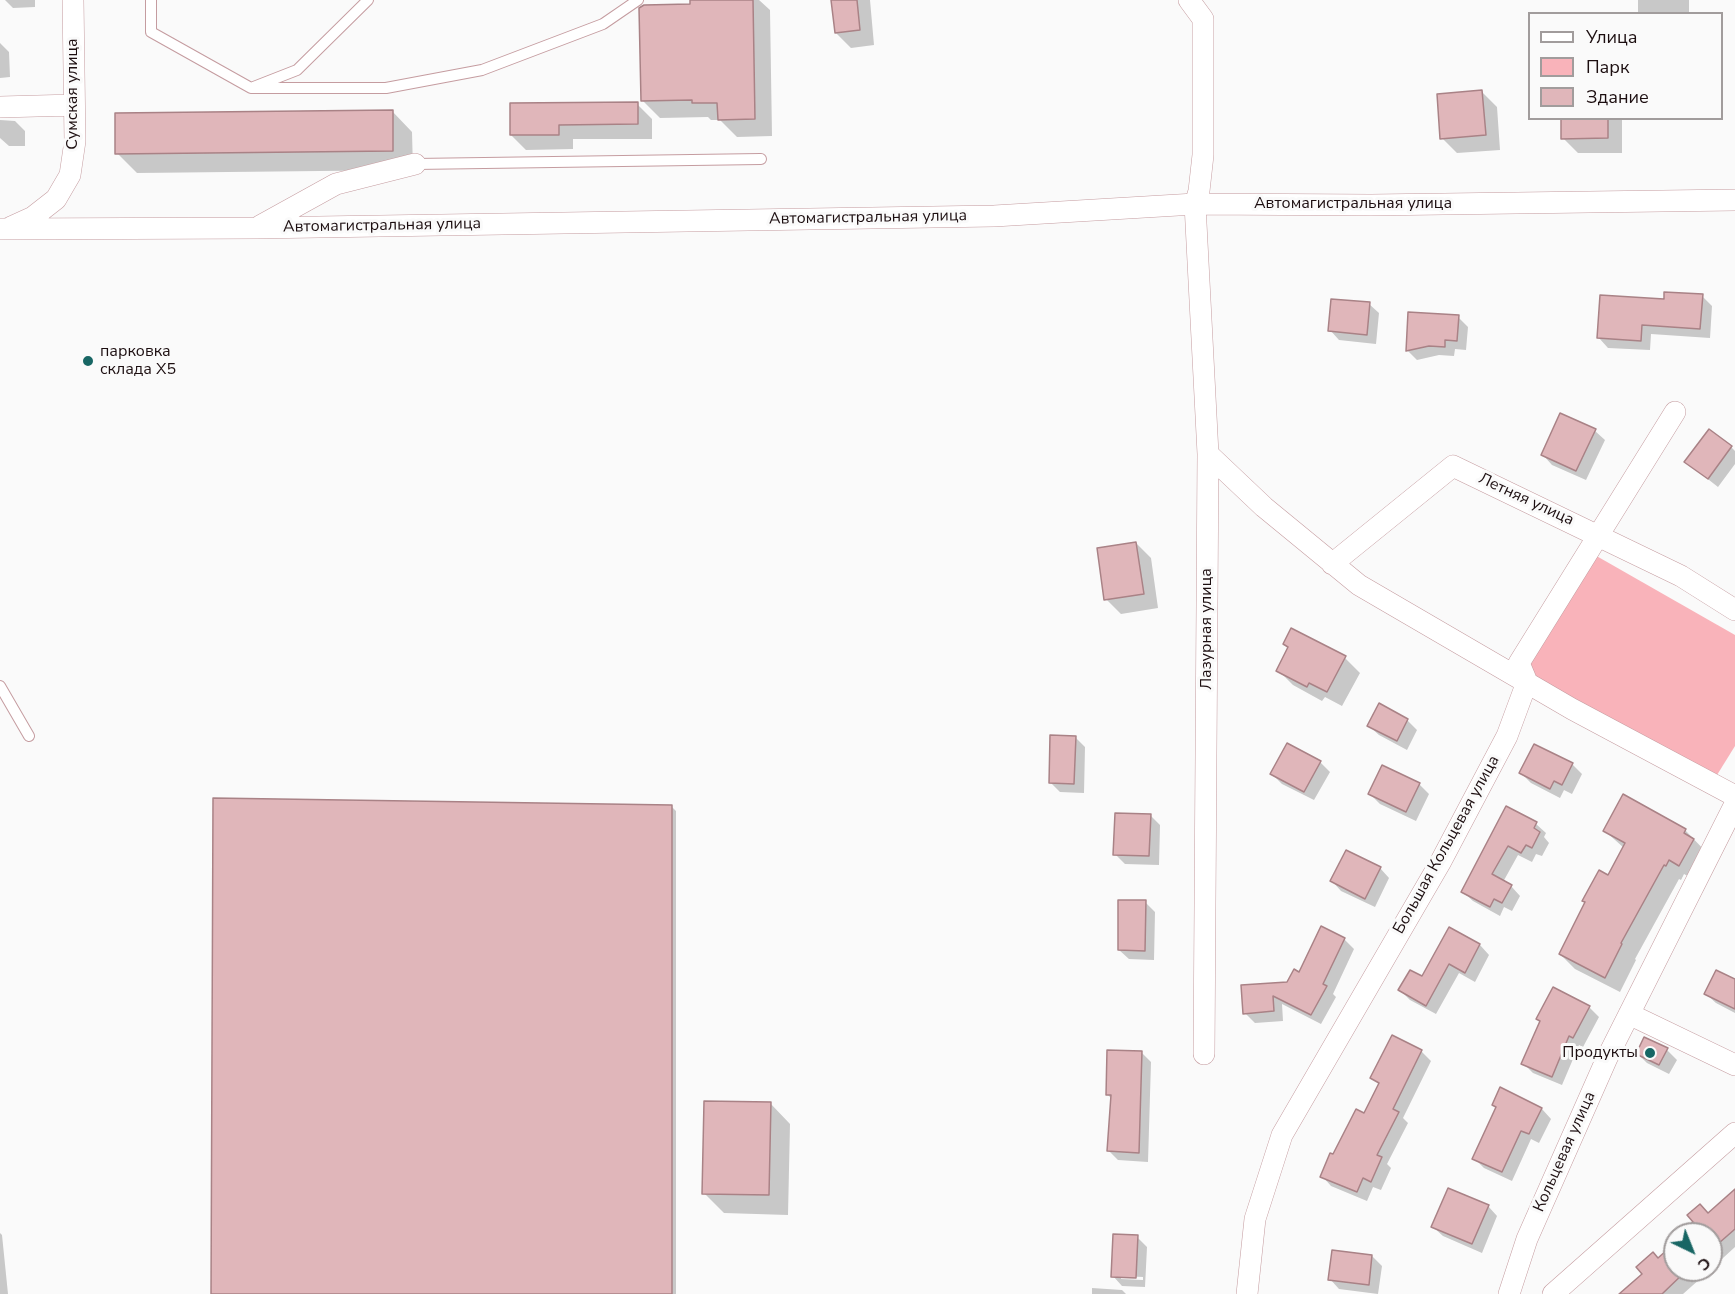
<!DOCTYPE html>
<html>
<head>
<meta charset="utf-8">
<style>
	body { margin:0 }
	#map { position:relative; width:1735px; height:1294px; overflow:hidden; background:#fafafa; font-family:"Nunito Sans",sans-serif }
	canvas { display:block }
	.legend { position:absolute; left:1528px; top:12px; width:195px; height:108px; box-sizing:border-box; background:#fafafa; border:2px solid #a19c9c; margin:0; padding:8px 10px; list-style:none; font-size:18px; color:#1c0e10 }
	.legend li { display:flex; align-items:center; gap:12px; height:30px }
	.legend b { width:30px; border:2px solid #a19c9c }
	.north { position:absolute; left:1663px; top:1222px; width:60px; height:60px; box-sizing:border-box; background:#fafafa; border:2px solid #a19c9c; border-radius:50%; rotate:137deg; font-size:16px; font-weight:700; line-height:24px; text-align:center; color:#1c0e10 }
	.north::after { content:''; display:block; margin:auto; width:21px; height:27px; background:#186664; clip-path:polygon(50% 0,100% 100%,50% 72%,0 100%) }
</style>
</head>
<body>
<div id="map">
<canvas width="1735" height="1294"></canvas>
<ul class="legend">
<li><b style="height:8px;background:#fff"></b>Улица</li>
<li><b style="height:16px;background:#f9b3ba"></b>Парк</li>
<li><b style="height:16px;background:#e0b6ba"></b>Здание</li>
</ul>
<div class="north">С</div>
</div>
<script>
const g = document.querySelector('canvas').getContext('2d');
g.lineJoin = 'round';
function fillPath(path, color) {
  g.fillStyle = color;
  g.fill(path, 'evenodd');
}
function stroke(path, color, width, dash) {
  g.strokeStyle = color;
  g.lineWidth = width;
  g.lineCap = dash ? 'butt' : 'round';
  g.setLineDash(dash || []);
  g.stroke(path);
}
function write(font, color, halo, rows, align = 'center') {
  g.font = font + ' "Nunito Sans",sans-serif';
  g.lineWidth = 6;
  g.setLineDash([]);
  g.textBaseline = 'middle';
  g.strokeStyle = halo;
  g.fillStyle = color;
  for (const [text, x, y, turn = 0] of rows) {
    g.save();
    g.translate(x, y);
    g.rotate((+turn || 0) * Math.PI / 180);
    g.textAlign = isNaN(turn) ? turn : align;
    if (halo) g.strokeText(text, 0, 0);
    g.fillText(text, 0, 0);
    g.restore();
  }
}
fillPath(new Path2D(`
	M 1586,550 L 1735,635 L 1735,746 L 1717,775 L 1510,665 Z`), '#f9b3ba');
fillPath(new Path2D(`
	M 5,0 L 35,0 L 35,7 L 13,8 Z
	M 692,0 L 759,0 L 770,10 L 772,136 L 737,137 L 720,120 L 711,120 L 708,117 L 660,118 L 642,100 L 692,5 Z
	M 833,0 L 870,0 L 874,45 L 851,48 L 836,33 Z
	M 1638,0 L 1689,0 L 1689,14 L 1638,14 Z
	M 0,43 L 9,52 L 10,77 L 0,78 Z
	M 1482,92 L 1497,107 L 1500,150 L 1457,153 L 1442,138 Z
	M 637,104 L 652,119 L 652,139 L 573,139 L 573,149 L 526,150 L 511,135 Z
	M 392,111 L 412,132 L 413,170 L 137,173 L 117,153 Z
	M 1562,118 L 1622,118 L 1622,153 L 1578,153 L 1563,138 Z
	M 0,120 L 15,121 L 25,131 L 25,146 L 9,146 L 0,138 Z
	M 1702,296 L 1712,306 L 1710,338 L 1651,334 L 1650,350 L 1608,348 L 1599,338 L 1665,300 Z
	M 1369,304 L 1379,313 L 1376,344 L 1339,340 L 1330,330 Z
	M 1458,317 L 1468,327 L 1466,350 L 1455,349 L 1454,356 L 1439,355 L 1417,360 L 1407,350 Z
	M 1595,431 L 1605,440 L 1586,480 L 1552,465 L 1543,455 Z
	M 1731,447 L 1735,451 L 1735,464 L 1718,487 L 1686,462 Z
	M 1136,543 L 1151,558 L 1158,608 L 1121,614 L 1106,599 Z
	M 1285,644 L 1345,658 L 1360,673 L 1342,706 L 1325,697 L 1322,701 L 1293,685 L 1278,670 L 1289,648 Z
	M 1407,720 L 1417,730 L 1407,750 L 1379,735 L 1369,726 Z
	M 1075,737 L 1085,747 L 1084,793 L 1060,792 L 1050,782 Z
	M 1320,762 L 1330,772 L 1314,800 L 1282,784 L 1272,774 Z
	M 1572,764 L 1582,774 L 1572,794 L 1564,790 L 1560,798 L 1531,783 L 1521,773 Z
	M 1419,784 L 1429,794 L 1416,821 L 1380,804 L 1370,794 Z
	M 671,806 L 676,811 L 676,1294 L 213,1294 Z
	M 1507,808 L 1536,824 L 1546,833 L 1544,837 L 1549,843 L 1542,856 L 1536,854 L 1532,862 L 1518,855 L 1503,882 L 1511,886 L 1520,896 L 1512,911 L 1504,907 L 1500,916 L 1473,901 L 1463,892 Z
	M 1151,816 L 1160,825 L 1159,865 L 1125,864 L 1115,854 Z
	M 1685,830 L 1709,855 L 1695,880 L 1684,874 L 1681,880 L 1679,879 L 1635,959 L 1636,960 L 1620,992 L 1575,969 L 1560,954 L 1624,848 L 1605,831 Z
	M 1380,868 L 1389,878 L 1375,907 L 1341,891 L 1332,881 Z
	M 1145,902 L 1155,912 L 1154,960 L 1129,959 L 1119,950 Z
	M 1450,929 L 1480,945 L 1489,955 L 1475,982 L 1459,973 L 1436,1014 L 1410,1000 L 1400,990 L 1422,978 Z
	M 1344,939 L 1354,949 L 1333,994 L 1336,997 L 1321,1024 L 1282,1004 L 1283,1021 L 1255,1023 L 1245,1013 Z
	M 1735,981 L 1735,1013 L 1716,1003 L 1706,994 Z
	M 1589,1007 L 1599,1017 L 1583,1047 L 1579,1045 L 1562,1085 L 1533,1073 L 1523,1063 Z
	M 1393,1037 L 1422,1052 L 1431,1061 L 1403,1118 L 1408,1123 L 1387,1164 L 1391,1168 L 1381,1190 L 1373,1187 L 1367,1201 L 1331,1186 L 1322,1176 L 1364,1115 L 1380,1085 L 1372,1078 Z
	M 1667,1050 L 1677,1060 L 1669,1074 L 1647,1063 L 1637,1053 Z
	M 1141,1052 L 1151,1062 L 1148,1162 L 1118,1160 L 1108,1150 L 1112,1099 L 1107,1094 Z
	M 770,1103 L 790,1124 L 788,1215 L 724,1213 L 704,1193 Z
	M 1493,1104 L 1542,1109 L 1551,1119 L 1539,1143 L 1531,1139 L 1512,1181 L 1484,1168 L 1474,1158 L 1497,1108 Z
	M 1735,1191 L 1735,1247 L 1711,1269 L 1711,1234 L 1683,1234 Z
	M 1488,1206 L 1497,1216 L 1482,1253 L 1443,1236 L 1433,1227 Z
	M 0,1233 L 2,1235 L 8,1294 L 0,1294 Z
	M 1137,1237 L 1147,1247 L 1145,1287 L 1122,1286 L 1113,1276 ZM 1121,1276 L 1143,1277 L 1143,1280 L 1121,1279 Z
	M 1675,1244 L 1675,1270 L 1710,1270 L 1683,1294 L 1636,1294 L 1658,1260 Z
	M 1372,1256 L 1382,1266 L 1378,1294 L 1339,1289 L 1330,1279 Z
	M 1092,1288 L 1122,1290 L 1126,1294 L 1092,1294 Z`), '#0003');
const building = new Path2D(`
	M 690,0 L 753,0 L 755,119 L 718,120 L 717,103 L 692,103 L 692,100 L 641,101 L 639,8 L 644,5 L 690,4 Z
	M 831,0 L 857,0 L 860,30 L 835,33 Z
	M 1482,90 L 1486,135 L 1440,139 L 1437,94 Z
	M 638,102 L 638,124 L 559,125 L 559,135 L 510,135 L 510,103 Z
	M 393,110 L 393,151 L 115,154 L 115,113 Z
	M 1561,118 L 1608,118 L 1608,138 L 1561,139 Z
	M 1664,292 L 1703,294 L 1700,329 L 1642,325 L 1641,341 L 1597,338 L 1600,295 L 1664,299 Z
	M 1331,299 L 1370,302 L 1367,335 L 1328,331 Z
	M 1408,312 L 1459,315 L 1457,341 L 1445,340 L 1445,347 L 1429,346 L 1406,351 Z
	M 1560,413 L 1596,429 L 1576,471 L 1541,455 Z
	M 1709,429 L 1732,446 L 1708,479 L 1684,462 Z
	M 1136,542 L 1144,594 L 1104,600 L 1097,548 Z
	M 1291,628 L 1346,656 L 1327,692 L 1309,683 L 1307,687 L 1276,671 L 1288,647 L 1283,644 Z
	M 1379,703 L 1408,719 L 1397,741 L 1367,726 Z
	M 1050,735 L 1076,736 L 1074,784 L 1049,783 Z
	M 1287,743 L 1321,761 L 1304,792 L 1270,774 Z
	M 1534,744 L 1573,763 L 1562,785 L 1554,781 L 1550,789 L 1519,773 Z
	M 1382,765 L 1420,783 L 1406,812 L 1368,794 Z
	M 1623,794 L 1686,829 L 1684,833 L 1694,839 L 1679,866 L 1669,860 L 1666,866 L 1664,865 L 1621,943 L 1622,944 L 1605,978 L 1559,954 L 1585,902 L 1582,901 L 1599,870 L 1608,875 L 1625,843 L 1603,831 Z
	M 213,798 L 672,805 L 672,1294 L 211,1294 Z
	M 1506,806 L 1537,822 L 1534,828 L 1540,832 L 1532,848 L 1526,845 L 1521,853 L 1508,846 L 1492,874 L 1512,885 L 1502,903 L 1494,899 L 1490,907 L 1461,892 Z
	M 1115,813 L 1151,814 L 1149,856 L 1113,855 Z
	M 1346,850 L 1381,867 L 1365,899 L 1330,881 Z
	M 1118,900 L 1146,900 L 1145,951 L 1118,950 Z
	M 1321,926 L 1345,938 L 1323,984 L 1327,986 L 1311,1015 L 1273,996 L 1274,1011 L 1243,1014 L 1241,985 L 1287,982 L 1294,969 L 1299,972 Z
	M 1449,927 L 1480,944 L 1465,973 L 1449,964 L 1426,1006 L 1398,990 L 1410,970 L 1422,976 Z
	M 1716,970 L 1735,979 L 1735,1009 L 1704,994 Z
	M 1553,987 L 1590,1006 L 1573,1038 L 1569,1036 L 1552,1077 L 1521,1064 L 1540,1021 L 1536,1019 Z
	M 1392,1035 L 1422,1050 L 1393,1109 L 1399,1112 L 1377,1155 L 1382,1157 L 1371,1182 L 1363,1178 L 1357,1192 L 1320,1177 L 1330,1153 L 1333,1154 L 1356,1109 L 1364,1113 L 1379,1083 L 1370,1078 Z
	M 1644,1037 L 1668,1048 L 1659,1065 L 1636,1054 Z
	M 1107,1050 L 1142,1051 L 1139,1153 L 1107,1151 L 1111,1095 L 1106,1095 Z
	M 1500,1087 L 1542,1108 L 1529,1134 L 1521,1131 L 1502,1172 L 1472,1159 L 1496,1107 L 1492,1105 Z
	M 704,1101 L 771,1102 L 769,1195 L 702,1194 Z
	M 1448,1188 L 1489,1205 L 1472,1244 L 1431,1227 Z
	M 1735,1189 L 1735,1229 L 1711,1250 L 1711,1234 L 1680,1234 L 1693,1222 L 1687,1215 L 1700,1204 L 1708,1213 Z
	M 1113,1234 L 1138,1235 L 1136,1278 L 1111,1277 Z
	M 1668,1249 L 1675,1257 L 1675,1270 L 1687,1270 L 1662,1294 L 1619,1294 L 1642,1274 L 1636,1267 L 1653,1252 L 1658,1258 Z
	M 1332,1250 L 1372,1255 L 1369,1285 L 1328,1280 Z`);
fillPath(building, '#e0b6ba');
stroke(building, '#a98286', 1.5);
const service = new Path2D(`
	M 151,0 L 151,32 L 251,88 L 297,70 L 368,0
	M 251,88 L 386,88 L 482,70 L 603,24 L 638,0
	M 415,164 L 761,159
	M 0,686 L 29,736`);
const minor = new Path2D(`
	M 1189,0 L 1203,19 L 1203,155 L 1199,191 L 1195,204 L 1208,454 L 1204,1054
	M 0,107 L 74,105
	M 260,226 L 336,184 L 415,164
	M 11,227 L 33,217 L 56,199 L 70,175 L 75,141 L 73,0
	M 0,229 L 257,228 L 994,216 L 1195,204 L 1371,205 L 1735,200
	M 1208,454 L 1264,507 L 1359,585 L 1572,709 L 1735,796
	M 1332,564 L 1453,466 L 1681,576 L 1735,610
	M 1629,1014 L 1735,1065
	M 1247,1294 L 1255,1219 L 1282,1135 L 1440,863 L 1507,736 L 1527,682 L 1519,663 L 1675,412
	M 1509,1294 L 1527,1239 L 1607,1058 L 1735,804
	M 1553,1294 L 1735,1133`);
stroke(service, '#c59ca0', 12);
stroke(minor, '#c59ca0', 22);
stroke(service, '#fff', 10);
stroke(minor, '#fff', 21);
for (const [x, y, r, color] of [
	[88,361,6,"#186664"],
	[1650,1053,6,"#186664"]
]) {
  const dot = new Path2D();
  dot.arc(x, y, r, 0, 2 * Math.PI);
  g.fillStyle = color;
  g.fill(dot);
  stroke(dot, '#fafafa', 2);
}
write('16px', '#1c0e10', '#fafafa', [
	["Сумская улица",73,94,-90],
	["Автомагистральная улица",1353,204],
	["Автомагистральная улица",868,218,-1],
	["Автомагистральная улица",382,226,-1],
	["Летняя улица",1526,500,25],
	["Лазурная улица",1207,629,-90],
	["Большая Кольцевая улица",1447,845,-61],
	["Кольцевая улица",1565,1152,-66]
]);
write('16px', '#1c0e10', '#fafafa', [
	["парковка",100,352],
	["склада X5",100,370],
	["Продукты",1638,1053,"right"]
], 'left');
</script>
</body>
</html>
